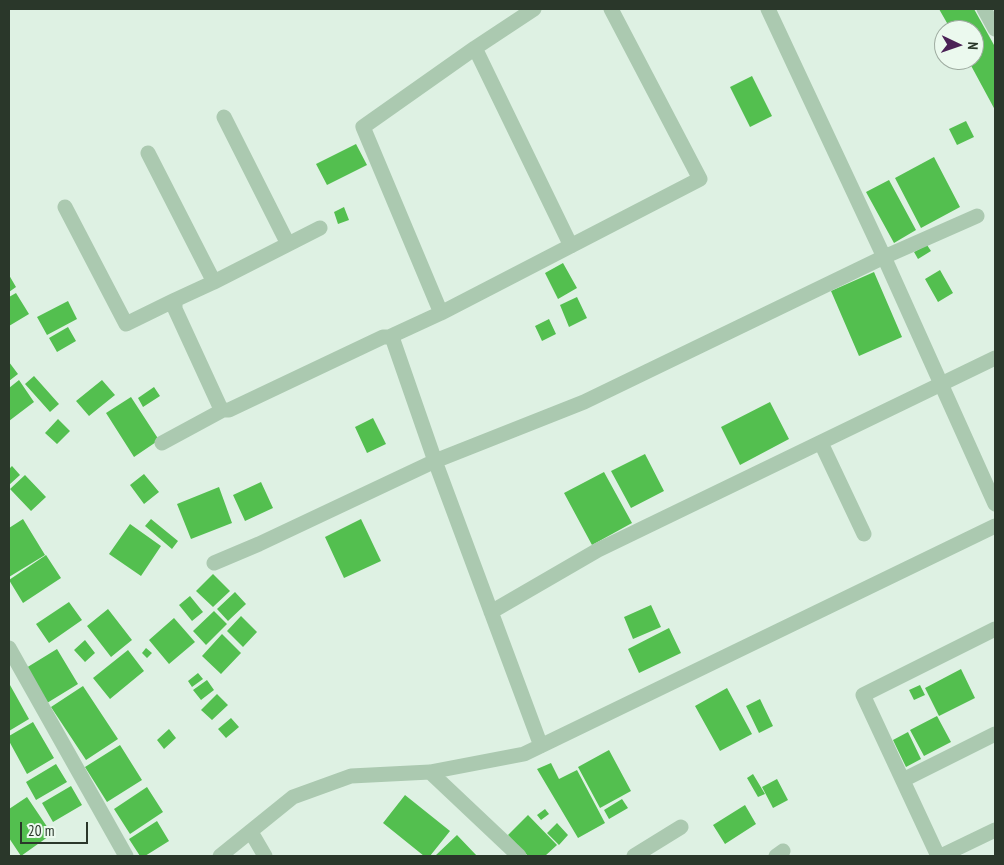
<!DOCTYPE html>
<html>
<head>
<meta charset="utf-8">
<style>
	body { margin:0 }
	#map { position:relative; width:1004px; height:865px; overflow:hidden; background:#def1e3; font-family:"PT Sans Narrow",sans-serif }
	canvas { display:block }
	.frame { position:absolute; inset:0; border:10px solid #2a372a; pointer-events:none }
	.north { position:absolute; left:934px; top:20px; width:50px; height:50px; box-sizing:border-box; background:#ebf9ee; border:1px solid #9eaba0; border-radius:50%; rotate:93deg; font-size:14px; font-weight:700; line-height:20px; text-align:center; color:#2a372a }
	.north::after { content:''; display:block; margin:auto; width:18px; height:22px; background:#4b2156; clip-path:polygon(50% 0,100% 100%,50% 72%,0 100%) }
	.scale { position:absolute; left:20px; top:822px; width:68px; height:22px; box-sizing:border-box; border:2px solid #2a372a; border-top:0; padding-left:6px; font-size:15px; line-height:18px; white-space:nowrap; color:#2a372a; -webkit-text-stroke:4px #ebf9ee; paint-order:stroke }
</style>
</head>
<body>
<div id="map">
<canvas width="1004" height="865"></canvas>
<div class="frame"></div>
<div class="north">N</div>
<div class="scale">20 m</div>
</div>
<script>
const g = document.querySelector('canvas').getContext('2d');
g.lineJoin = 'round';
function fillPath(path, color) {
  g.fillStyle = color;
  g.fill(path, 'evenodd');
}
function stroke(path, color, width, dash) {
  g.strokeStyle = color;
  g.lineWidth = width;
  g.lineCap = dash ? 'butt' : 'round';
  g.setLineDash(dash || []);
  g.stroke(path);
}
fillPath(new Path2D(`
	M 939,9 L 974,9 L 994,45 L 995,46 L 995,110 L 968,60 L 974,60 L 974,30 L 951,30 Z
	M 752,76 L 772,116 L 750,127 L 730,87 Z
	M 966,121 L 974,137 L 957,145 L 949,129 Z
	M 356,144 L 367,165 L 327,185 L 316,164 Z
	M 934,157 L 960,207 L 921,228 L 895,178 Z
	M 889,180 L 916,230 L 894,243 L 866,192 Z
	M 344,207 L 349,220 L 338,224 L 334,212 Z
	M 927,245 L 931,251 L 918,259 L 914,252 Z
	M 563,263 L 577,288 L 558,299 L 545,273 Z
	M 940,270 L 953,293 L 938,302 L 925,279 Z
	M 874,272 L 902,337 L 859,356 L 831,291 Z
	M 9,275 L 16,287 L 9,292 Z
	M 16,293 L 29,314 L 9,326 L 9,297 Z
	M 577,297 L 587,318 L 569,327 L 560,305 Z
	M 68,301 L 77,319 L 47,335 L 37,317 Z
	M 549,319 L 556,334 L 542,341 L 535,326 Z
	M 68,327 L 76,341 L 57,352 L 49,338 Z
	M 9,362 L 18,374 L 9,381 Z
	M 34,376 L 59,404 L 50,412 L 25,384 Z
	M 19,380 L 34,402 L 9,421 L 9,388 Z
	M 102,380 L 115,395 L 89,416 L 76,401 Z
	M 154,387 L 160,396 L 143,407 L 138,398 Z
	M 131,397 L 159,440 L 134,457 L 106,413 Z
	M 770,402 L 789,439 L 740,465 L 721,427 Z
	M 373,418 L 386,444 L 367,453 L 355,427 Z
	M 58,419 L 70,431 L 57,444 L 45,433 Z
	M 645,454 L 664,491 L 631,508 L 611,471 Z
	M 12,466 L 20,475 L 9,485 L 9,469 Z
	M 604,472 L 632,523 L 592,545 L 564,493 Z
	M 144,474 L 159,492 L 144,504 L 130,485 Z
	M 25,475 L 46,497 L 31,511 L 10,489 Z
	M 261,482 L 273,508 L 245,521 L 233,495 Z
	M 219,487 L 232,523 L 191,539 L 177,504 Z
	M 23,519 L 45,555 L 9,577 L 9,528 Z
	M 151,519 L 178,541 L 172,549 L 145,526 Z
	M 361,519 L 381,561 L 344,578 L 325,537 Z
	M 130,524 L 161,546 L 141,576 L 109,554 Z
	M 46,555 L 61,578 L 23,603 L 9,580 Z
	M 213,574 L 230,591 L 213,607 L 196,591 Z
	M 235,592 L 246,604 L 228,621 L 217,609 Z
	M 190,596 L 203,612 L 192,621 L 179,605 Z
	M 69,602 L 82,620 L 49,643 L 36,624 Z
	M 651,605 L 661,627 L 633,639 L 624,617 Z
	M 108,609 L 132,640 L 111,657 L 87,626 Z
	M 214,611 L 227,624 L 206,645 L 193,631 Z
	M 241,616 L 257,632 L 243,647 L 227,631 Z
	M 174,618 L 195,642 L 169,664 L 149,640 Z
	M 669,628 L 681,653 L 639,673 L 628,649 Z
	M 222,634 L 241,653 L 221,674 L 202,656 Z
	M 85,640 L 95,653 L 85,662 L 74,650 Z
	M 146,648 L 152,653 L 147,658 L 142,653 Z
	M 57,649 L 78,684 L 47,703 L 26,668 Z
	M 128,650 L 144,671 L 110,699 L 93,678 Z
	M 961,669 L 975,698 L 939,716 L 925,688 Z
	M 198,673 L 203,679 L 192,687 L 188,681 Z
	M 207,680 L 214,690 L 201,700 L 193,690 Z
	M 10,685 L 29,719 L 9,731 L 9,686 Z
	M 920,685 L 925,695 L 914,700 L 909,690 Z
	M 83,686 L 118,739 L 86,760 L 51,707 Z
	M 727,688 L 752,734 L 720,751 L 695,706 Z
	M 217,694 L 228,705 L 212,720 L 201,710 Z
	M 760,699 L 773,726 L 759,733 L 746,706 Z
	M 937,716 L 951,742 L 924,756 L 910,730 Z
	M 231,718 L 239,727 L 226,738 L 218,729 Z
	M 33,722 L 54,758 L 27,774 L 9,741 L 9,736 Z
	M 169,729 L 176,738 L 164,749 L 157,740 Z
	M 908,732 L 921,759 L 906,767 L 893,740 Z
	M 120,745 L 142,780 L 107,802 L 85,767 Z
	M 609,750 L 631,791 L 600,808 L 578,767 Z
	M 551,763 L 559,779 L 577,770 L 605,823 L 578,838 L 537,769 Z
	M 56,764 L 67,782 L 36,800 L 26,782 Z
	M 753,774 L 765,794 L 758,797 L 747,778 Z
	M 777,779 L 788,800 L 773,808 L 762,787 Z
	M 71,786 L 82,805 L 53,822 L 42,803 Z
	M 147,787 L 163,812 L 130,834 L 114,809 Z
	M 405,795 L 450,831 L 430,856 L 424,856 L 383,823 Z
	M 27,797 L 52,834 L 21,856 L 9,838 L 9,809 Z
	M 622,799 L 628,808 L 609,819 L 604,810 Z
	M 745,805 L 756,824 L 725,844 L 713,825 Z
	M 545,809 L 549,814 L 541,820 L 537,815 Z
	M 528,815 L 557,845 L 545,856 L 528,856 L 508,835 Z
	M 157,821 L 169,841 L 145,856 L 140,856 L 129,839 Z
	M 557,823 L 568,835 L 559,845 L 547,833 Z
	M 457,835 L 477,856 L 435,856 Z`), '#53bf4f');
stroke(new Path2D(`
	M 534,9 L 475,48 L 571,246
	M 768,9 L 884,257 L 995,504
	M 984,9 L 995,29
	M 224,117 L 288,244
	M 148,153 L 214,282
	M 65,207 L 126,324 L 175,300
	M 320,228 L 214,282 L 175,300 L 175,309 L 220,407 L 223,410 L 229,410 L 383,337 L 389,337 L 393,340 L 435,461 L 541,746
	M 441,313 L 363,127 L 475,48
	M 389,337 L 441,313 L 700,179 L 611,9
	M 162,443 L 223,410
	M 821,443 L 864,534
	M 214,563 L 259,544 L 435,461 L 584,402 L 884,257 L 977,216
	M 491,612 L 598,550 L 995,358
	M 9,648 L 126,856
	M 430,772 L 519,856
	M 903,780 L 995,734
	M 251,832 L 265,856
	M 220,856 L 293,797 L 351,776 L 430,772 L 524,754 L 995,526
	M 634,856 L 681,827
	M 776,856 L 783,851
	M 938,856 L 863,695 L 995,629
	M 941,856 L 995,830`), '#abc9b0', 15);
</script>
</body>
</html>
